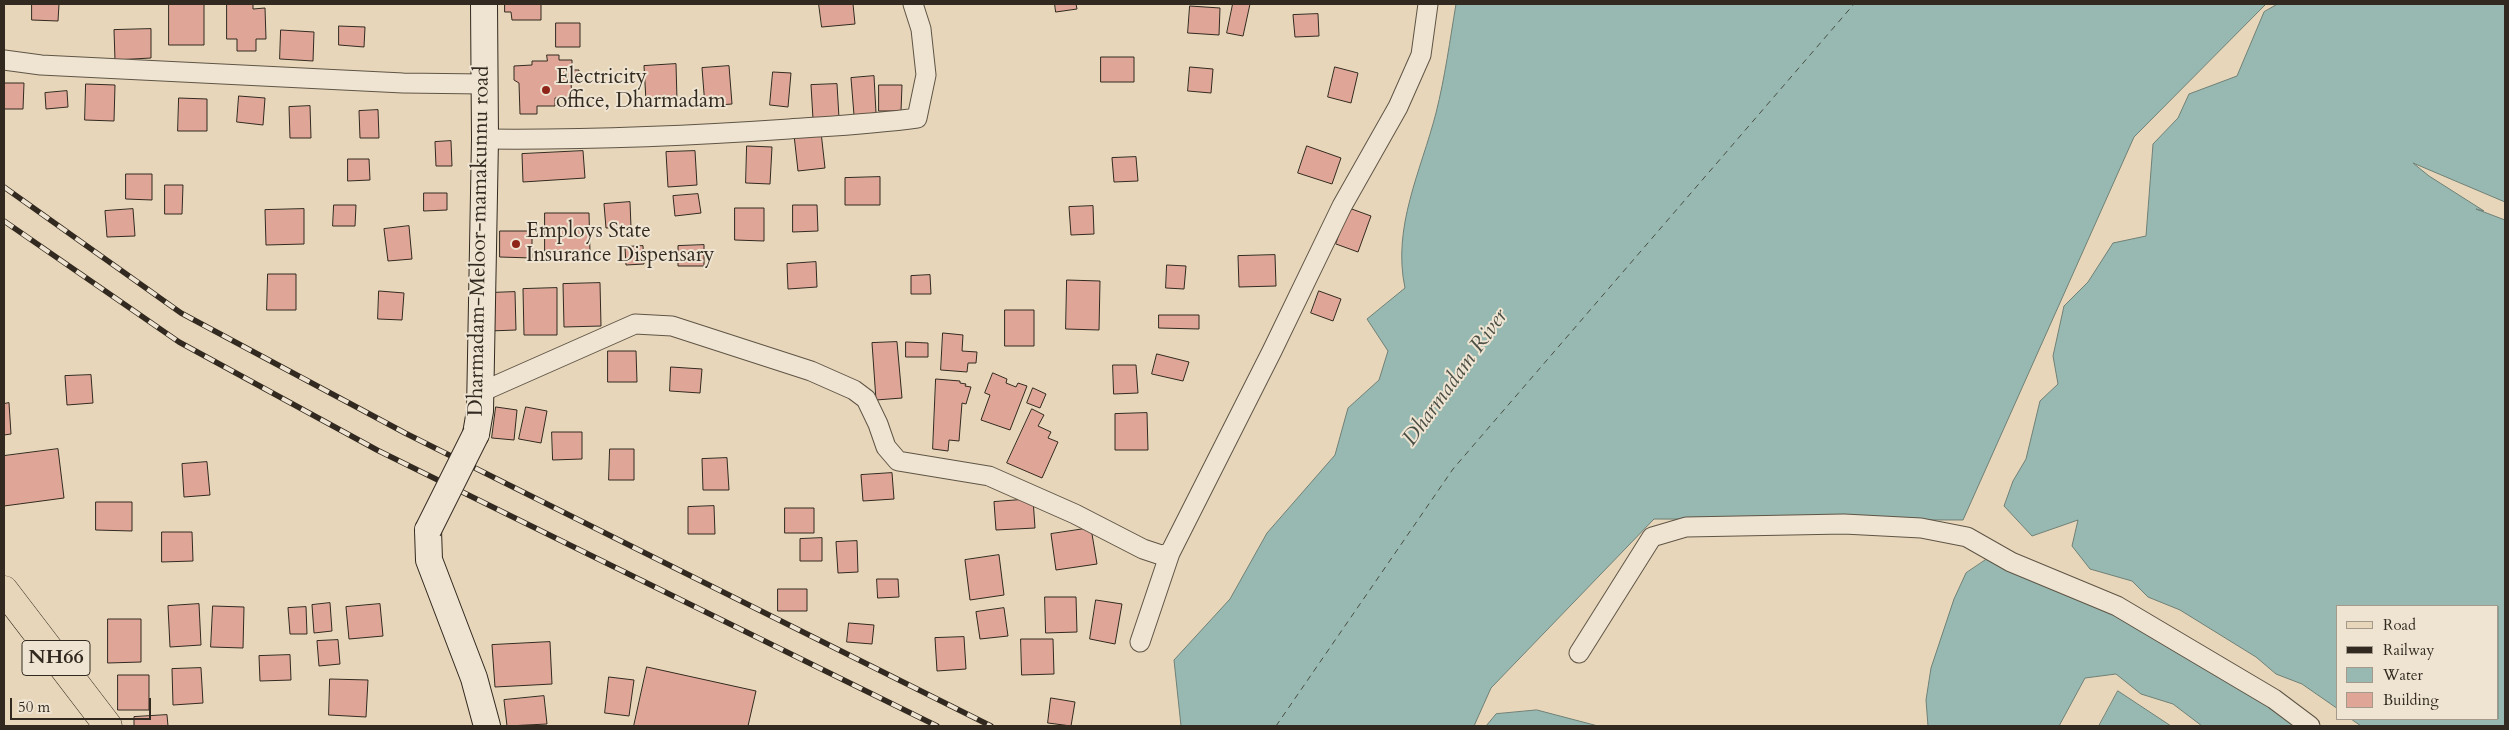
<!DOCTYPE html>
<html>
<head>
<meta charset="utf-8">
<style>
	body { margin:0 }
	#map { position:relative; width:2509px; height:730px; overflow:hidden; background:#e7d6b9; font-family:Cardo,serif }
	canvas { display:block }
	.frame { position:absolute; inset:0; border:5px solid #322a20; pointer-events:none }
	.legend { position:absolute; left:2336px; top:605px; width:162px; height:115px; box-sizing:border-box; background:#efe4d2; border:1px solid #a39a8b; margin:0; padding:6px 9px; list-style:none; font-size:15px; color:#322a20 }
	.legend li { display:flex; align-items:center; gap:10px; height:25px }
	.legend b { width:25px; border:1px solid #a39a8b }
	.scale { position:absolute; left:10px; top:698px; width:141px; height:22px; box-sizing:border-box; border:2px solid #322a20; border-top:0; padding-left:6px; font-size:15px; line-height:18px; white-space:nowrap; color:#322a20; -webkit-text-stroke:4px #efe4d2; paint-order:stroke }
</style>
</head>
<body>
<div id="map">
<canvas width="2509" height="730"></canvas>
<div class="frame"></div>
<ul class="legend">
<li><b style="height:6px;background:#e7d6b9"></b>Road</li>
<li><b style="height:6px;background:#322a20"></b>Railway</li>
<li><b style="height:14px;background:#97b9b1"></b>Water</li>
<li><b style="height:14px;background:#dfa697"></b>Building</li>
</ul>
<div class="scale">50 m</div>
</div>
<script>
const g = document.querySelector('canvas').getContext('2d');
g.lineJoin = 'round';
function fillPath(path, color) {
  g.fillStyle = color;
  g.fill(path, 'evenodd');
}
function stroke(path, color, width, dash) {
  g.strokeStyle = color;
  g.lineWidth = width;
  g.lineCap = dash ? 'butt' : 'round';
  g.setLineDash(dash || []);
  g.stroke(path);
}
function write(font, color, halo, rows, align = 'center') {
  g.font = font + ' Cardo,serif';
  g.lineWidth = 4;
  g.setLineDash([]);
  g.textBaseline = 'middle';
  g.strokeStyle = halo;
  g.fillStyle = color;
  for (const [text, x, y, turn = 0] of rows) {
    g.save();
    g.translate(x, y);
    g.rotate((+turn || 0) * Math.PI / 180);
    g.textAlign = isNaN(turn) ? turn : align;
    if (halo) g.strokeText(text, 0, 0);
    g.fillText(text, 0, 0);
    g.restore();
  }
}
const water = new Path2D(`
	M 1456,4 L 2266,4 L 2134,137 L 1963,520 L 1654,519 L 1491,688 L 1474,726 L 1181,726 L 1174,660 L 1230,599 L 1267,533 L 1335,455 L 1348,408 L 1379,380 L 1388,351 L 1367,319 L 1405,288 C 1392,227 1421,171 1436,113 C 1445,77 1450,40 1456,4 Z
	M 2278,4 L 2505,4 L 2505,202 L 2413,163 L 2429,176 L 2484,211 L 2476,209 L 2505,220 L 2505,726 L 2361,726 L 2351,719 L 2498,719 L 2498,606 L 2338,606 L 2338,709 L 2302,684 L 2276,674 L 2256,657 L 2180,610 L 2148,597 L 2132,581 L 2090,569 L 2072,546 L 2078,520 L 2032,536 L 2004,506 L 2013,481 L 2026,459 L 2040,401 L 2058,384 L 2053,356 L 2064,306 L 2088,282 L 2113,243 L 2146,236 L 2153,144 L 2178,118 L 2189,94 L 2237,76 L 2264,12 Z
	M 1990,557 L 2092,594 L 2306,726 L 2202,726 L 2173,704 L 2141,694 L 2116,674 L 2085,678 L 2059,726 L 1928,726 L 1926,700 L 1931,668 L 1954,599 L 1966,573 Z
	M 2118,691 L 2171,726 L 2099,726 Z
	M 1537,710 L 1598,726 L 1486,726 L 1496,714 Z`);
fillPath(water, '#97b9b1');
stroke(water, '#6f8077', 1);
stroke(new Path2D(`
	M 1276,726 L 1453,469 L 1854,4`), '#4b4e44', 1, [6, 5]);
const building = new Path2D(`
	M 32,4 L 59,4 L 58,21 L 32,20 Z
	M 169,4 L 204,4 L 204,45 L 169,45 Z
	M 227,4 L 253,4 L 253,9 L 265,8 L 266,39 L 256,39 L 256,51 L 237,51 L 237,39 L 227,39 Z
	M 505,4 L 541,4 L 541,20 L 512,20 L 511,12 L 505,12 Z
	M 819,4 L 853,4 L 855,24 L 822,27 Z
	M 1055,4 L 1076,4 L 1077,9 L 1056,12 Z
	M 1233,4 L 1250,4 L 1243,36 L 1227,33 Z
	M 1190,6 L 1220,8 L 1219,35 L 1188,33 Z
	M 1318,14 L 1319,36 L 1295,37 L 1293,15 Z
	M 556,23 L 580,23 L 580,47 L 556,47 Z
	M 339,26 L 365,27 L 364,47 L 339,45 Z
	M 151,29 L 151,58 L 115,60 L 114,30 Z
	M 281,30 L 314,32 L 313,61 L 280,59 Z
	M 547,55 L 559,55 L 559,60 L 572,60 L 572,70 L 579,70 L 579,83 L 571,83 L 572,97 L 555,98 L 555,106 L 537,106 L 537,114 L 520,114 L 519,83 L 514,80 L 514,66 L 532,65 L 532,61 L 547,61 Z
	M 1101,57 L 1134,57 L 1134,82 L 1101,82 Z
	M 676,64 L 677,100 L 646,101 L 644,66 Z
	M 729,66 L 732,104 L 705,106 L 702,68 Z
	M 1190,67 L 1213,69 L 1211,93 L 1188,91 Z
	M 1335,67 L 1358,73 L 1351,103 L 1328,97 Z
	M 773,72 L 791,73 L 788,107 L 770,105 Z
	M 874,76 L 876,113 L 854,115 L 851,78 Z
	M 4,83 L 24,83 L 23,109 L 4,109 Z
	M 86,84 L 115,85 L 114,121 L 85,120 Z
	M 837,84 L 839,118 L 813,119 L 811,85 Z
	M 879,85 L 902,85 L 901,111 L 879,111 Z
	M 67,91 L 68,107 L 46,109 L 45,93 Z
	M 239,96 L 265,98 L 263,125 L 237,122 Z
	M 179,98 L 207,99 L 207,131 L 178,131 Z
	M 310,106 L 311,138 L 290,138 L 289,107 Z
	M 378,110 L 379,138 L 360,138 L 359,111 Z
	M 821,132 L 825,168 L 798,171 L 794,135 Z
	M 451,141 L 452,166 L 436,166 L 435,142 Z
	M 747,146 L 772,147 L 770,184 L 746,183 Z
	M 1307,146 L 1341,158 L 1332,184 L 1298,173 Z
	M 583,151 L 585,178 L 523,182 L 522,154 Z
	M 695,151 L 697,185 L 668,187 L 666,152 Z
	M 1136,157 L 1138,181 L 1114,182 L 1112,158 Z
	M 348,159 L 369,159 L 370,180 L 348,181 Z
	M 126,174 L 152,174 L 152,200 L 126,199 Z
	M 880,177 L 880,205 L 845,205 L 845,178 Z
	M 165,185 L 183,185 L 182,214 L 165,214 Z
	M 424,193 L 447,193 L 447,210 L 424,211 Z
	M 698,194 L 701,213 L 675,216 L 673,196 Z
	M 630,202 L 631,227 L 606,228 L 604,204 Z
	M 334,205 L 356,205 L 355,226 L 333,226 Z
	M 793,205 L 817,205 L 818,231 L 793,232 Z
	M 1093,206 L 1094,234 L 1071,235 L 1069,207 Z
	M 735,208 L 764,208 L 764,241 L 735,240 Z
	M 1349,208 L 1371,216 L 1358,252 L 1336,244 Z
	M 133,209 L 135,236 L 107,237 L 105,211 Z
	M 304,209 L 304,244 L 266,245 L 265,210 Z
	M 545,213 L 589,213 L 590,253 L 545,253 Z
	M 409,226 L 412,259 L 388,261 L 384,229 Z
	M 500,231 L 532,231 L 532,258 L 500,257 Z
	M 704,245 L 704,266 L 678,266 L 678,246 Z
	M 643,246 L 644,264 L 626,265 L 625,247 Z
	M 1275,255 L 1276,286 L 1239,287 L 1238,256 Z
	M 816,262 L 817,287 L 788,289 L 787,264 Z
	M 1167,265 L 1186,266 L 1184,289 L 1166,288 Z
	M 268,274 L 296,274 L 296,310 L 267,310 Z
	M 930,275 L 931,294 L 911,294 L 911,276 Z
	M 1067,280 L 1100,281 L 1099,330 L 1066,329 Z
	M 600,283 L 601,326 L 564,327 L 563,284 Z
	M 557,288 L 557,335 L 524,335 L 523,289 Z
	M 379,291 L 404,293 L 402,320 L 378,319 Z
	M 1319,291 L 1341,299 L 1333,321 L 1311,313 Z
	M 515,292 L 516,330 L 489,331 L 488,293 Z
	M 1005,310 L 1034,310 L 1034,346 L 1005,346 Z
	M 1159,315 L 1199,315 L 1199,329 L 1159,328 Z
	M 943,333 L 963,335 L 962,351 L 977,352 L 976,363 L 968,363 L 967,372 L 941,370 Z
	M 897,342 L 902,398 L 876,400 L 872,343 Z
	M 906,342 L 928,343 L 928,357 L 906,357 Z
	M 608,351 L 636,351 L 637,382 L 608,382 Z
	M 1157,354 L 1189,362 L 1183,381 L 1152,374 Z
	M 1113,365 L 1136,365 L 1138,393 L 1114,394 Z
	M 671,367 L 702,369 L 700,393 L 670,391 Z
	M 993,373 L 1007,379 L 1006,383 L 1016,387 L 1018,383 L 1027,386 L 1010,430 L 981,420 L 990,395 L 985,393 Z
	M 91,375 L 93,403 L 67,405 L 65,376 Z
	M 936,379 L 960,381 L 960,383 L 966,384 L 965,386 L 971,387 L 966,404 L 962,403 L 959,441 L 949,440 L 948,451 L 933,449 Z
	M 1033,388 L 1046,394 L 1040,408 L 1027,403 Z
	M 9,403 L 11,434 L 4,435 L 4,404 Z
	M 496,407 L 517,410 L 514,440 L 492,438 Z
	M 526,407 L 547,411 L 541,443 L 519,439 Z
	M 1032,409 L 1044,415 L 1038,426 L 1051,432 L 1048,438 L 1058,442 L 1042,478 L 1007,463 Z
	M 1147,413 L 1148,450 L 1115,450 L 1115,414 Z
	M 552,432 L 582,432 L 582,459 L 553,460 Z
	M 58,449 L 64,498 L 4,506 L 4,456 Z
	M 610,449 L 634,449 L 634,480 L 609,480 Z
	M 727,458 L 729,490 L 703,490 L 702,459 Z
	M 207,462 L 210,495 L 184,497 L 182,464 Z
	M 892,473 L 894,499 L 863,501 L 861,475 Z
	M 1033,499 L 1035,528 L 996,530 L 994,502 Z
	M 96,502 L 132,502 L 132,531 L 96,530 Z
	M 714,506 L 715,534 L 688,534 L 688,507 Z
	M 785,508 L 814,508 L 814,533 L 785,533 Z
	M 1091,528 L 1097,564 L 1056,570 L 1051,534 Z
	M 162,532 L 192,532 L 193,561 L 162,562 Z
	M 822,538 L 822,561 L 800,561 L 800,539 Z
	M 857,541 L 858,572 L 838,573 L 836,542 Z
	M 999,555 L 1004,595 L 970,600 L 965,560 Z
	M 877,579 L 898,579 L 899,597 L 878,598 Z
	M 778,589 L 807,589 L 807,611 L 778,611 Z
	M 1045,597 L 1076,597 L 1077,632 L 1046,633 Z
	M 1096,600 L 1122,604 L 1115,644 L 1090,639 Z
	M 330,603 L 332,631 L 314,633 L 312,605 Z
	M 199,604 L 201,645 L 170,647 L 168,606 Z
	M 380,604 L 383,636 L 349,639 L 346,607 Z
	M 213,606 L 244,607 L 243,648 L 211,647 Z
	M 306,607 L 307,634 L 290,634 L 288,608 Z
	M 1004,608 L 1008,636 L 980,639 L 976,612 Z
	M 108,619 L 141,619 L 141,662 L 108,663 Z
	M 849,623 L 874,625 L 872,644 L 847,642 Z
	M 964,637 L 966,669 L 937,671 L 935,638 Z
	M 1021,639 L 1053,639 L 1054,674 L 1022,675 Z
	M 338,640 L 340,664 L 319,666 L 317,641 Z
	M 550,642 L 552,684 L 495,687 L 492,645 Z
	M 290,655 L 291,680 L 260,681 L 259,656 Z
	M 647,667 L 756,691 L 748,726 L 634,726 Z
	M 201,668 L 203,703 L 173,705 L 172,669 Z
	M 118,675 L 149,675 L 149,710 L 118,710 Z
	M 609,677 L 634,680 L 629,716 L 605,713 Z
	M 330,679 L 368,680 L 366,717 L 329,715 Z
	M 544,696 L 547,724 L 507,726 L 504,700 Z
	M 1051,698 L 1075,702 L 1071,726 L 1048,723 Z
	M 167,715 L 168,726 L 134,726 L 134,717 Z`);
fillPath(building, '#dfa697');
stroke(building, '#322a20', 1);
const minor = new Path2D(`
	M 4,60 L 41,65 L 403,83 L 483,84
	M 485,139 C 586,140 687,136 789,129 C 832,126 874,124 917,118 L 926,75 L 921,29 L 913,4
	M 479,393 L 635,324 L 672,326 L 811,371 L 854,390 L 866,399 L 878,424 L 886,447 L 898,461 L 989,476 L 1075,514 L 1143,549 L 1161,555 L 1170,553
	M 1140,642 L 1170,553 L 1272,351 L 1342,206 L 1398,107 L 1421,55 L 1428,4
	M 1579,653 L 1652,537 L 1686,527 L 1844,524 L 1921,528 L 1967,537 L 2011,562 L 2117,606 L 2274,699 L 2310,726`);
const secondary = new Path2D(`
	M 476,434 L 480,411 L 485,139 L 484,4
	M 428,530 L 429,560 L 474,678 L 487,726`);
const primary = new Path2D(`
	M 4,590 L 108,726`);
stroke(minor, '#5f5546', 21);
stroke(secondary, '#322a20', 28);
stroke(primary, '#322a20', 29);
stroke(minor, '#efe4d2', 19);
stroke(secondary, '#efe4d2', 26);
stroke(primary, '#e7d6b9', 28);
const rail = new Path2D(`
	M 4,187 L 181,313 L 405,433 L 991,726
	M 4,221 L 179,342 L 377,450 L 937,726`);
stroke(rail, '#322a20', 5.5);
stroke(rail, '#efe4d2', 4, [11]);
const secondaryBridge = new Path2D(`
	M 428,530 L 476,434`);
stroke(secondaryBridge, '#322a20', 28, []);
stroke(secondaryBridge, '#efe4d2', 26);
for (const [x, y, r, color] of [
	[546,90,5,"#8f2418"],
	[516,244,5,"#8f2418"]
]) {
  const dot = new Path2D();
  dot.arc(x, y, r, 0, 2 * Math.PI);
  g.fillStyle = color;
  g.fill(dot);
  stroke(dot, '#efe4d2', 2);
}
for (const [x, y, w] of [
	[56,658,68]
]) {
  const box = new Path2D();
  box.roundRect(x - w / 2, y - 17.5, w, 35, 4);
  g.fillStyle = '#efe4d2';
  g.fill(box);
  stroke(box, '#322a20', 1);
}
write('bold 20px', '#322a20', null, [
	["NH66",56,658]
]);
write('21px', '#322a20', '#efe4d2', [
	["Electricity",556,78],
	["office, Dharmadam",556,102],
	["Employs State",526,232],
	["Insurance Dispensary",526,256]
], 'left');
write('21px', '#322a20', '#efe4d2', [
	["Dharmadam-Meloor-mamakunnu road",480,241,-89]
]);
write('italic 22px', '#4b4e44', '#efe4d2', [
	["Dharmadam River",1456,378,-54]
]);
</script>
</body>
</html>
